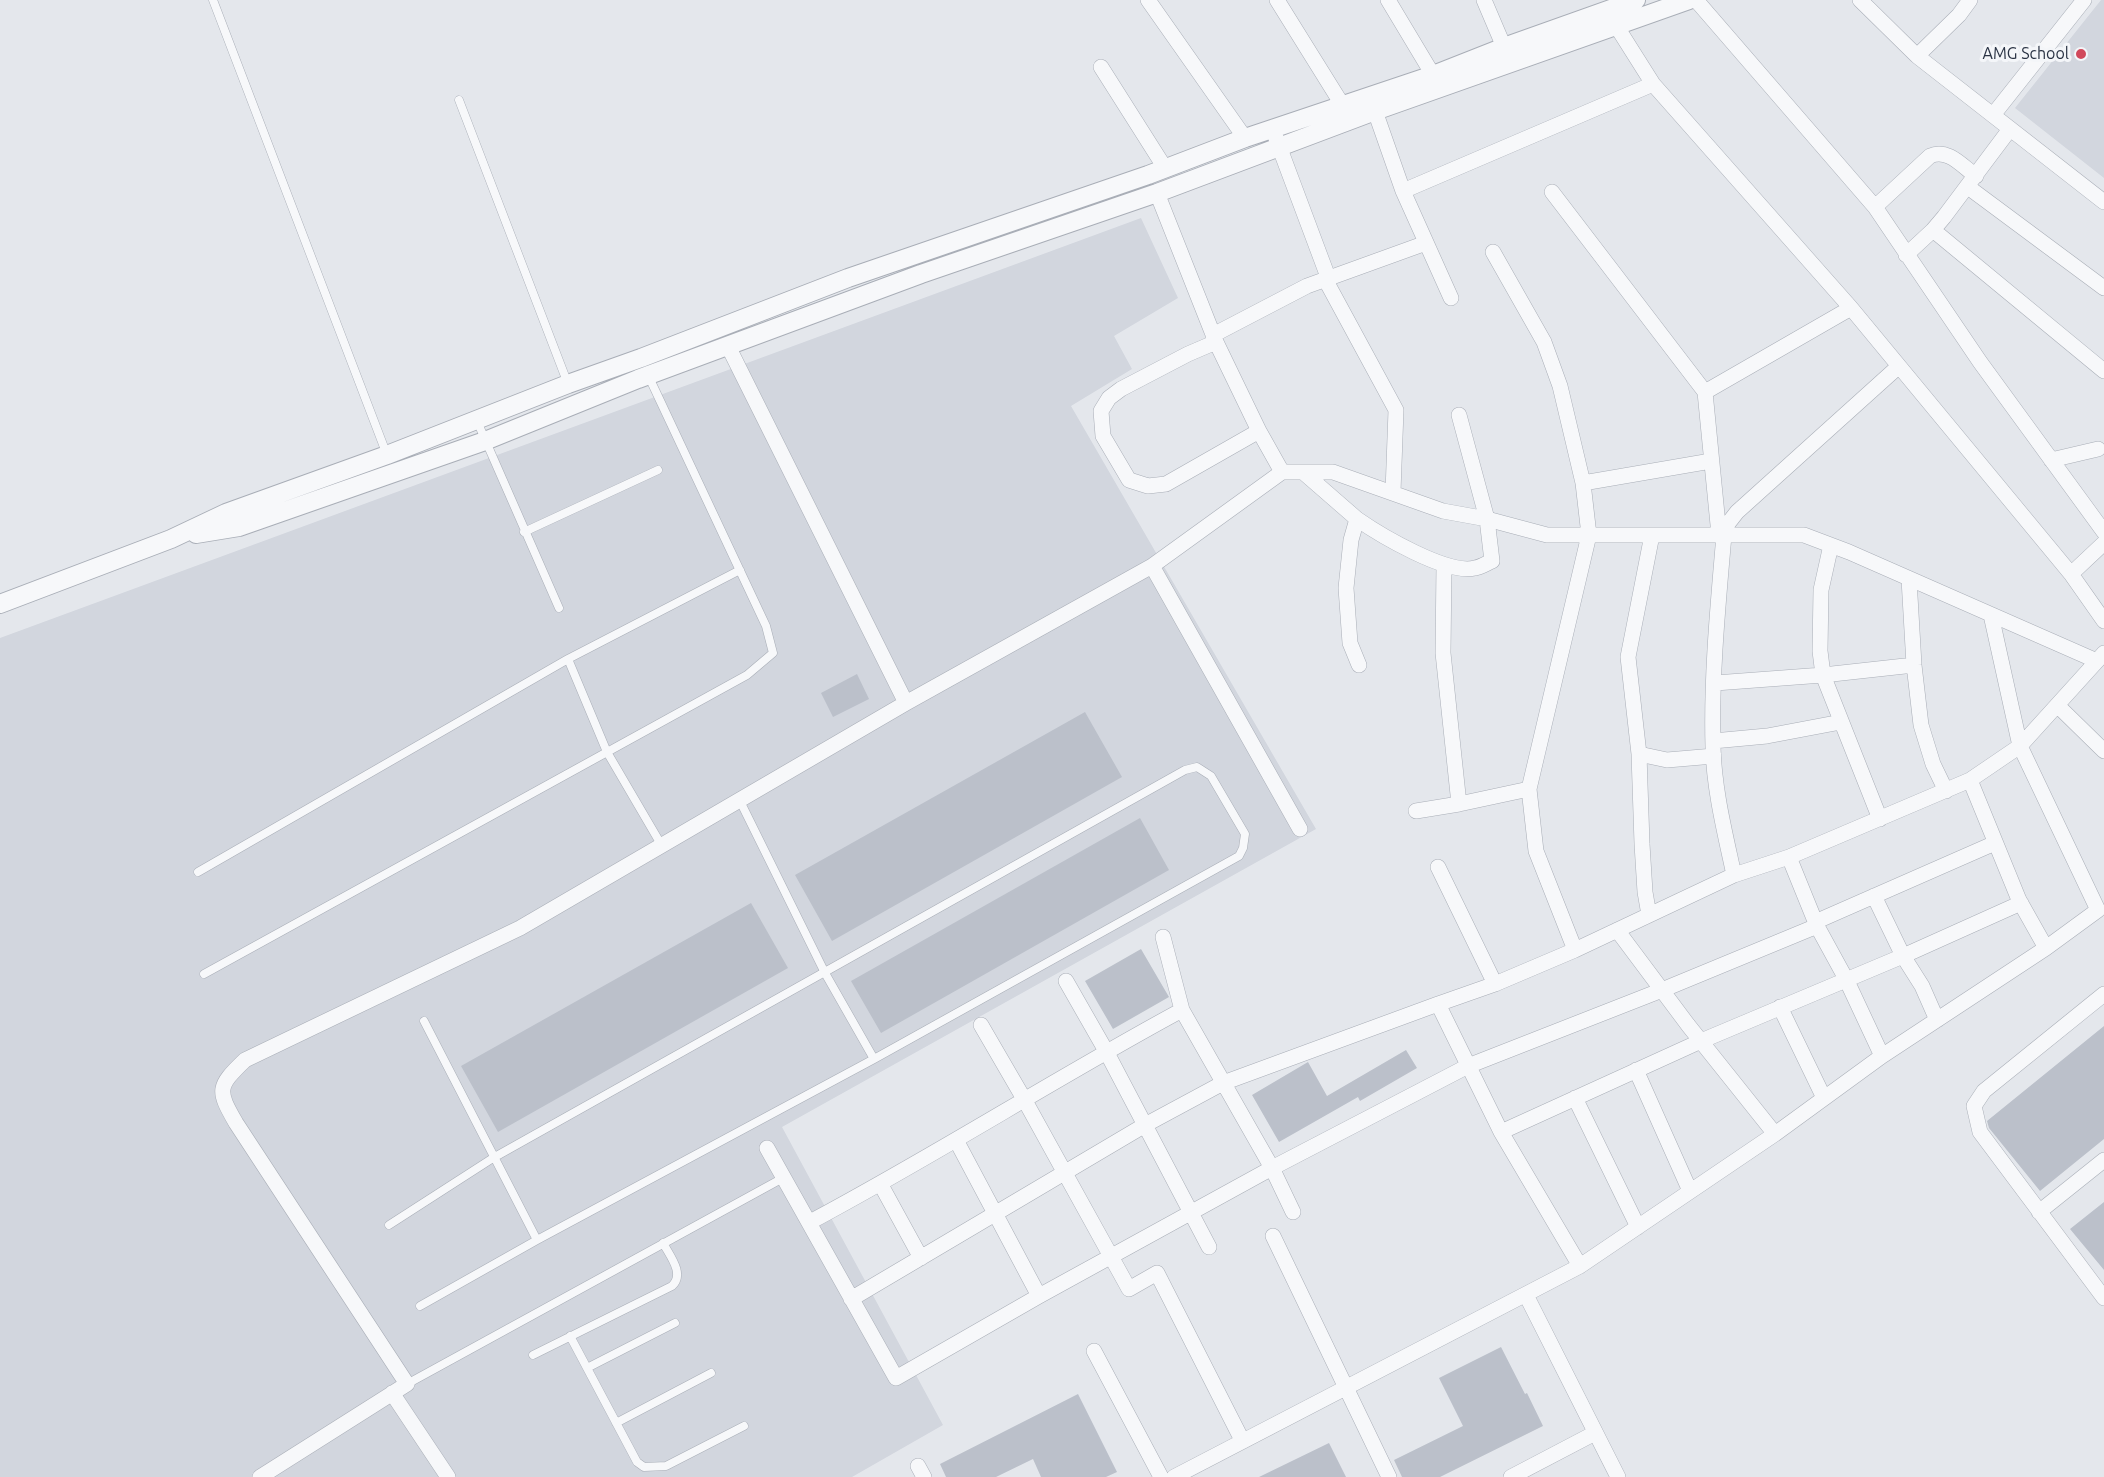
<!DOCTYPE html>
<html>
<head>
<meta charset="utf-8">
<style>
	body { margin:0 }
	canvas { display:block; background:#e4e7ec }
</style>
</head>
<body>
<canvas width="2104" height="1477"></canvas>
<script>
const g = document.querySelector('canvas').getContext('2d');
g.lineJoin = 'round';
function fillPath(path, color) {
  g.fillStyle = color;
  g.fill(path, 'evenodd');
}
function stroke(path, color, width, dash) {
  g.strokeStyle = color;
  g.lineWidth = width;
  g.lineCap = dash ? 'butt' : 'round';
  g.setLineDash(dash || []);
  g.stroke(path);
}
function write(font, color, halo, rows, align = 'center') {
  g.font = font + ' Ubuntu,sans-serif';
  g.lineWidth = 6;
  g.setLineDash([]);
  g.textBaseline = 'middle';
  g.strokeStyle = halo;
  g.fillStyle = color;
  for (const [text, x, y, turn = 0] of rows) {
    g.save();
    g.translate(x, y);
    g.rotate((+turn || 0) * Math.PI / 180);
    g.textAlign = isNaN(turn) ? turn : align;
    if (halo) g.strokeText(text, 0, 0);
    g.fillText(text, 0, 0);
    g.restore();
  }
}
fillPath(new Path2D(`
	M 2101,0 L 2104,0 L 2104,178 L 2015,108 Z
	M 1141,218 L 1178,298 L 1114,336 L 1132,369 L 1071,406 L 1316,829 L 782,1127 L 943,1425 L 852,1477 L 0,1477 L 0,638 Z`), '#d2d6de');
fillPath(new Path2D(`
	M 857,674 L 869,699 L 833,717 L 821,693 Z
	M 1085,712 L 1122,777 L 832,941 L 795,875 Z
	M 1140,818 L 1169,870 L 881,1033 L 851,981 Z
	M 751,903 L 788,968 L 498,1132 L 461,1066 Z
	M 1141,949 L 1169,997 L 1113,1029 L 1085,981 Z
	M 2104,1026 L 2104,1139 L 2040,1191 L 1989,1128 L 1987,1121 Z
	M 1406,1050 L 1417,1068 L 1360,1101 L 1358,1097 L 1279,1142 L 1252,1095 L 1308,1062 L 1327,1096 Z
	M 2104,1202 L 2104,1270 L 2070,1229 Z
	M 1501,1347 L 1525,1394 L 1527,1393 L 1543,1426 L 1440,1477 L 1402,1477 L 1394,1460 L 1463,1426 L 1439,1378 Z
	M 1078,1394 L 1117,1472 L 1106,1477 L 1041,1477 L 1033,1459 L 996,1477 L 946,1477 L 940,1464 Z
	M 1329,1443 L 1346,1477 L 1259,1477 Z`), '#bbc0ca');
const service = new Path2D(`
	M 213,0 L 387,455
	M 459,100 L 568,384
	M 477,421 L 559,608
	M 524,532 L 658,470
	M 568,659 L 607,752 L 662,846
	M 740,801 L 825,973 L 874,1059
	M 198,872 L 568,659 L 740,570
	M 204,974 L 747,675 L 773,653 L 766,626 L 648,375
	M 424,1021 L 537,1240
	M 389,1225 L 493,1158 L 1185,770 L 1197,767 L 1211,776 L 1245,834 L 1243,848 L 1239,856 L 874,1059 L 537,1240 L 420,1306
	M 570,1336 L 637,1462 L 644,1467 L 666,1466 L 744,1426
	M 533,1355 L 672,1286 C 685,1274 670,1256 663,1243
	M 587,1368 L 675,1323
	M 407,1384 L 783,1178
	M 616,1423 L 711,1373`);
const minor = new Path2D(`
	M 1148,0 L 1245,138
	M 1277,0 L 1343,106
	M 1388,0 L 1433,75
	M 1484,0 L 1504,47
	M 1696,0 L 1875,207 L 1980,362 L 2104,532
	M 1860,0 L 1917,56 L 2104,202
	M 1617,27 L 1653,84 L 1851,308 L 2071,574 L 2104,621
	M 1917,56 L 1959,15 L 1970,0
	M 1101,67 L 1165,168
	M 1375,111 L 1403,191 L 1451,298
	M 1993,115 L 2084,0
	M 2010,129 L 1944,217 L 1933,230 L 2104,371
	M 1273,130 L 1328,277 L 1325,279 L 1396,410 L 1393,492
	M 1968,187 L 2104,288
	M 1403,191 L 1653,84
	M 1552,192 L 1705,392
	M 1157,193 L 1216,342 L 1188,354 L 1121,389 L 1109,398 L 1101,411 L 1103,436 L 1129,480 L 1148,486 L 1166,484 L 1259,431 L 1216,342
	M 1875,207 L 1930,156 C 1948,148 1962,166 1976,176
	M 1493,252 L 1544,342 L 1560,386 L 1583,483
	M 1906,255 L 1933,230
	M 1213,335 L 1307,286 L 1426,243
	M 728,346 L 906,703
	M 1259,431 L 1282,472 L 1333,472 L 1443,511 L 1487,519 L 1547,535 L 1804,535 L 1849,552 L 2097,661 L 2104,653
	M 2051,460 L 2098,449
	M 1303,472 L 1357,519 L 1351,540 L 1346,588 L 1350,643 L 1359,665
	M 1357,519 C 1380,535 1447,575 1475,568 C 1481,567 1487,563 1492,561 L 1487,519 L 1459,415
	M 1719,535 L 1705,392 L 1851,308
	M 1719,535 L 1737,512 L 1899,366
	M 1152,566 L 1300,829
	M 2071,574 L 2104,543
	M 1909,579 L 1914,665 L 1921,725 L 1933,764 L 1946,791
	M 1991,615 L 2020,746
	M 1715,683 L 1823,675 L 1820,651 L 1821,590 L 1831,545
	M 2057,705 L 2104,751
	M 1713,741 L 1767,736 L 1841,722
	M 2020,746 L 2097,661
	M 1639,754 L 1667,760 L 1714,756
	M 1970,780 L 2019,900 L 2046,948
	M 1529,789 L 1536,851 L 1575,950 L 1734,875 C 1725,833 1714,790 1713,747 C 1711,677 1718,605 1724,535
	M 1459,804 L 1529,789 L 1589,535 L 1583,483 L 1711,461
	M 1416,811 L 1459,804 L 1443,653 L 1444,565
	M 1880,819 L 1823,675 L 1914,665
	M 1789,857 L 1970,780 L 2020,746 L 2098,910 L 2046,948 L 1882,1056
	M 1438,867 L 1495,984
	M 1734,875 L 1789,857 L 1817,926
	M 1874,896 L 1903,956 L 2021,903
	M 1649,915 L 1645,892 L 1642,844 L 1639,754 L 1628,657 L 1652,535
	M 1815,922 L 1995,843
	M 1163,937 L 1182,1010 L 1272,1168 L 1293,1212
	M 1575,950 L 1495,984 L 1438,1004 L 1501,1132 L 1580,1266 L 1775,1134 L 1688,1025 L 1617,930
	M 1066,981 L 1106,1051 L 1209,1247
	M 2104,994 L 1984,1091 L 1974,1106 L 1980,1132 L 2104,1298
	M 1780,1007 L 1824,1098
	M 981,1025 L 1024,1099 L 1129,1289 L 1157,1273 L 1242,1440
	M 1636,1070 L 1690,1191
	M 1575,1098 L 1638,1227
	M 1501,1132 L 1701,1041 L 1903,956 L 1922,986 L 1937,1020
	M 956,1140 L 1039,1296
	M 767,1148 L 896,1378 L 1039,1296 L 1272,1168 L 1468,1066 L 1662,990 L 1817,926 L 1846,979 L 1882,1056 L 1775,1134
	M 881,1185 L 921,1258
	M 2039,1212 L 2104,1160
	M 810,1222 C 936,1155 1056,1078 1182,1010
	M 1273,1236 L 1389,1477
	M 1526,1295 L 1618,1477
	M 851,1299 L 1145,1125 L 1223,1083 L 1438,1004
	M 1094,1351 L 1161,1477
	M 392,1393 L 448,1477
	M 918,1466 L 924,1477
	M 260,1477 L 407,1384 L 236,1123 C 217,1090 217,1087 245,1060 L 520,928 L 906,703 L 1152,566 L 1282,472
	M 1174,1477 L 1580,1266
	M 1511,1477 L 1595,1433`);
const tertiary = new Path2D(`
	M 196,534 L 239,527 L 485,441 L 638,379 L 921,274 L 1157,193 L 1375,111 L 1689,0
	M 0,604 L 171,539 L 226,513 L 387,455 L 568,384 L 641,358 L 848,278 L 1148,175 L 1245,138 L 1433,75 L 1504,47 L 1636,0`);
stroke(service, '#a9aeb7', 9);
stroke(minor, '#a9aeb7', 16);
stroke(tertiary, '#a9aeb7', 20);
stroke(service, '#f7f8fa', 8);
stroke(minor, '#f7f8fa', 15);
stroke(tertiary, '#f7f8fa', 18);
for (const [x, y, r, color] of [
	[2081,54,6,"#d1495b"]
]) {
  const dot = new Path2D();
  dot.arc(x, y, r, 0, 2 * Math.PI);
  g.fillStyle = color;
  g.fill(dot);
  stroke(dot, '#f4f6f9', 2);
}
write('16px', '#2b3445', '#f4f6f9', [
	["AMG School",2069,54]
], 'right');
</script>
</body>
</html>
